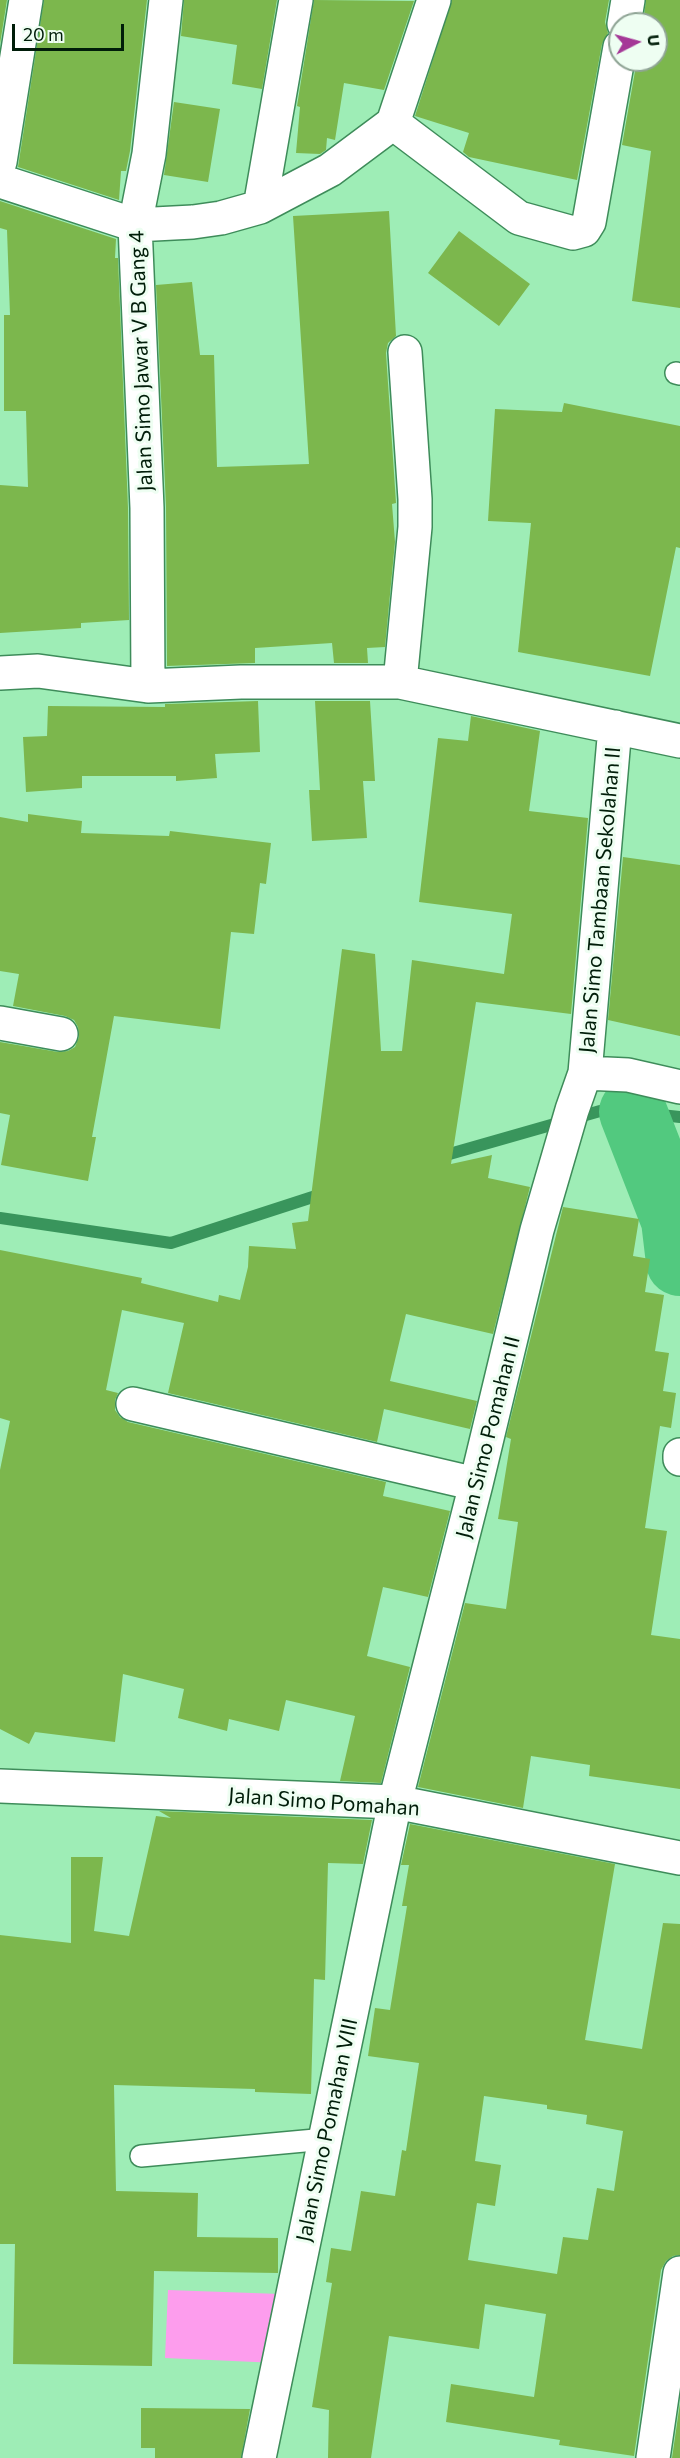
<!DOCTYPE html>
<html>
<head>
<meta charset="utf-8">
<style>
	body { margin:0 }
	#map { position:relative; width:680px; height:2458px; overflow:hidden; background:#9eedb6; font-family:Commissioner,sans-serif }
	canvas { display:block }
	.north { position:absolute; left:608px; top:12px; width:60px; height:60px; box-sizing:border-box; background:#eefef2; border:2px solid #8fa495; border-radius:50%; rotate:84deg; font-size:16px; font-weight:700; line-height:24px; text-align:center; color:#001d09 }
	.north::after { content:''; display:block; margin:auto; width:21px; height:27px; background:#a53897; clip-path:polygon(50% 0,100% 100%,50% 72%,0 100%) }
	.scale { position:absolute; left:12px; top:24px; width:112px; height:27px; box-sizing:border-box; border:3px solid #001d09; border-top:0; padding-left:8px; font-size:18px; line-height:21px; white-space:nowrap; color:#001d09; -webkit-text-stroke:4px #eefef2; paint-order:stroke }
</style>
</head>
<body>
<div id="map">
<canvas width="680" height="2458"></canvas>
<div class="north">U</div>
<div class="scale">20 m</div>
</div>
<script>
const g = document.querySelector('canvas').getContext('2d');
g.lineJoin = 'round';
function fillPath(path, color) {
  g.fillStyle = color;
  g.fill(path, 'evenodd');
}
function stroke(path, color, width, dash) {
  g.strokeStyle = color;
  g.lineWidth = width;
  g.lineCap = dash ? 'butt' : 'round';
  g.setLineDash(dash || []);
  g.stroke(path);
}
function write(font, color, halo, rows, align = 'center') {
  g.font = font + ' Commissioner,sans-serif';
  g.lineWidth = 6;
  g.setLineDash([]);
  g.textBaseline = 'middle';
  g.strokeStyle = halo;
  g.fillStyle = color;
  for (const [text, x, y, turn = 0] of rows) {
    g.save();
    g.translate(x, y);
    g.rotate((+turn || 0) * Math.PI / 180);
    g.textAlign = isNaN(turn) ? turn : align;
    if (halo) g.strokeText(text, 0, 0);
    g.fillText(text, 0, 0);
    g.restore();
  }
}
fillPath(new Path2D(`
	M 168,2290 L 280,2294 L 278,2363 L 165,2358 Z`), '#fd9ded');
stroke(new Path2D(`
	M 439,1157 L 600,1111 L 633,1112 L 680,1117
	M 0,1218 L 171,1243 L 325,1193`), '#39955c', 12);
stroke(new Path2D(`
	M 633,1112 L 675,1220 L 680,1262`), '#52c97f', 68);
fillPath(new Path2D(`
	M 0,0 L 7,0 L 0,44 Z
	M 44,0 L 147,0 L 130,151 L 126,171 L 121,171 L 119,200 L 18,167 Z
	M 184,0 L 277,0 L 262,89 L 232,84 L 237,45 L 181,36 Z
	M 314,0 L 414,1 L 384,90 L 344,83 L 335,140 L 327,138 L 326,150 L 320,154 L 296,153 L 300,107 L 297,106 Z
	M 452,0 L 609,0 L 605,22 L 608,33 L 602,44 L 577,180 L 469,157 L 463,152 L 469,133 L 415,116 Z
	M 646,0 L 680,0 L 680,308 L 632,301 L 651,151 L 622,145 L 637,60 L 656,60 L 656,24 L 643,24 Z
	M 174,102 L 220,109 L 208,182 L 164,175 Z
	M 0,201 L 116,239 L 115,258 L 118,258 L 128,508 L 129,620 L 81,623 L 81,628 L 0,633 L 0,485 L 28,487 L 26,411 L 4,411 L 4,315 L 10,315 L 7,230 L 0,228 Z
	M 389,211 L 396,336 L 388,343 L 386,353 L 396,503 L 392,504 L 395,542 L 385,647 L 367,648 L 368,663 L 334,663 L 332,643 L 255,648 L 255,663 L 167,666 L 166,507 L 156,285 L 192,282 L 200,355 L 214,355 L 217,467 L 309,464 L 293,216 Z
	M 459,231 L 530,284 L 499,326 L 428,273 Z
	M 564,403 L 680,426 L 680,548 L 676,547 L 650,676 L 518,652 L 531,523 L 488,521 L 495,409 L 562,412 Z
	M 258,701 L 260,752 L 215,754 L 217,778 L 176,781 L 176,776 L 82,776 L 82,788 L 26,792 L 23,737 L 47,736 L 48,706 L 165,707 L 165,704 Z
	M 315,701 L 370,701 L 375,781 L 363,781 L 367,838 L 312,841 L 309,790 L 320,790 Z
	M 471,716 L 540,731 L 529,811 L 588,818 L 571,1014 L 476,1002 L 451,1164 L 492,1155 L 488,1178 L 530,1187 L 493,1334 L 406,1314 L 390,1381 L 477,1401 L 470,1429 L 384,1409 L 377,1442 L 168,1393 L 184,1323 L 122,1310 L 106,1390 L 118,1393 L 115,1400 L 115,1410 L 120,1417 L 128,1422 L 386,1482 L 383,1496 L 450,1511 L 428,1597 L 383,1587 L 367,1656 L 410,1667 L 381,1783 L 340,1781 L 355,1716 L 286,1700 L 279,1731 L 229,1719 L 227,1731 L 178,1718 L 184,1689 L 123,1674 L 115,1742 L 35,1732 L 29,1744 L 0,1729 L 0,1470 L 10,1421 L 0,1418 L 0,1250 L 142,1278 L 141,1283 L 218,1302 L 219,1295 L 240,1300 L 248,1267 L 249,1246 L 296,1249 L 292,1223 L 308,1221 L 342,949 L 375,954 L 381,1051 L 402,1051 L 412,960 L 504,974 L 512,914 L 419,902 L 438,738 L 468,741 Z
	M 28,814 L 82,821 L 81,833 L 169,836 L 170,831 L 271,843 L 266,884 L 260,883 L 254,934 L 231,932 L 220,1029 L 114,1016 L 92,1137 L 96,1137 L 88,1181 L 1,1165 L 10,1115 L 0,1113 L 0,1042 L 58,1052 L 68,1051 L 75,1047 L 79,1037 L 78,1027 L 74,1020 L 65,1016 L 13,1006 L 19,974 L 0,971 L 0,817 L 28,822 Z
	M 623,857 L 680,865 L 680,1036 L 608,1020 Z
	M 563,1207 L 639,1219 L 633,1256 L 650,1259 L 645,1292 L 664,1295 L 655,1351 L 669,1353 L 663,1391 L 676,1393 L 671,1428 L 660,1426 L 645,1528 L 667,1531 L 651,1635 L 680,1639 L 680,1789 L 589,1776 L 590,1765 L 531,1756 L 523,1808 L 418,1787 L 465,1603 L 506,1609 L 518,1522 L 498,1519 L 511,1439 L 506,1437 Z
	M 159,1811 L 372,1820 L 363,1864 L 328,1863 L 325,1980 L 314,1979 L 311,2094 L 255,2092 L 255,2089 L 114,2085 L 116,2191 L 198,2193 L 197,2237 L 278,2238 L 278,2273 L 154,2271 L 152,2366 L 13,2364 L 15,2244 L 0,2244 L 0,1935 L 71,1943 L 71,1857 L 103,1857 L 94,1931 L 129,1936 L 156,1816 L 171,1818 Z
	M 410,1824 L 615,1864 L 585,2040 L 642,2049 L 663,1923 L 680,1924 L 680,2255 L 673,2256 L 666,2261 L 661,2270 L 634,2456 L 559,2445 L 560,2440 L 446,2422 L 451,2384 L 534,2397 L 546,2314 L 485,2304 L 479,2349 L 389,2336 L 371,2458 L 328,2458 L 329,2410 L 312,2407 L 332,2283 L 326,2282 L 331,2248 L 351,2251 L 361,2191 L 395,2196 L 402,2150 L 406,2151 L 419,2063 L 368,2056 L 375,2008 L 390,2010 L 407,1906 L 402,1906 L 409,1865 L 401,1865 ZM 484,2096 L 547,2105 L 547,2109 L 587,2115 L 586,2124 L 623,2131 L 614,2191 L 597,2188 L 588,2240 L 563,2237 L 557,2274 L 468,2260 L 477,2203 L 495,2206 L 501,2165 L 475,2161 Z
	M 680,2403 L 680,2458 L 672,2458 Z
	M 141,2408 L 250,2409 L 241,2458 L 155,2458 L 155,2448 L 141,2448 Z`), '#7cb74d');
const lane = new Path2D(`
	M 676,373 L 680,374
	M 141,2156 L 326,2139`);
const street = new Path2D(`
	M 624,24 L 628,0
	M 393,123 L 519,218 L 573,233 L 584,230 L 589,222 L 620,47
	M 0,162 L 26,0
	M 0,181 L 135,225 L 193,222 L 221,218 L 260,207 L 330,170 L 393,123 L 434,0
	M 260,207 L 296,0
	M 0,673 L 38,671 L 148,686 L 241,682 L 400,682 L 680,741
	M 400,682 L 415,527 L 415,499 L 405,352
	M 148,686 L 147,508 L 135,225 L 149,154 L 166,0
	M 0,1023 L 61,1034
	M 585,1073 L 628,1075 L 680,1087
	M 133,1404 L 476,1484
	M 680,1455 L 680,1459
	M 0,1786 L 395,1802 L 680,1858
	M 259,2458 L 395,1802 L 476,1484 L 537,1230 L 572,1110 L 585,1073 L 615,727
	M 653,2458 L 680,2273`);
stroke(lane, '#3e8c5a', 24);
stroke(street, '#3e8c5a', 36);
stroke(lane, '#fff', 21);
stroke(street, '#fff', 33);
write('21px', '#001d09', '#eefef2', [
	["Jalan Simo Jawar V B Gang 4",141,361,-92],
	["Jalan Simo Tambaan Sekolahan II",600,900,-85],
	["Jalan Simo Pomahan II",488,1437,-76],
	["Jalan Simo Pomahan",324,1802,4],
	["Jalan Simo Pomahan VIII",327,2130,-78]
]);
</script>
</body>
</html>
